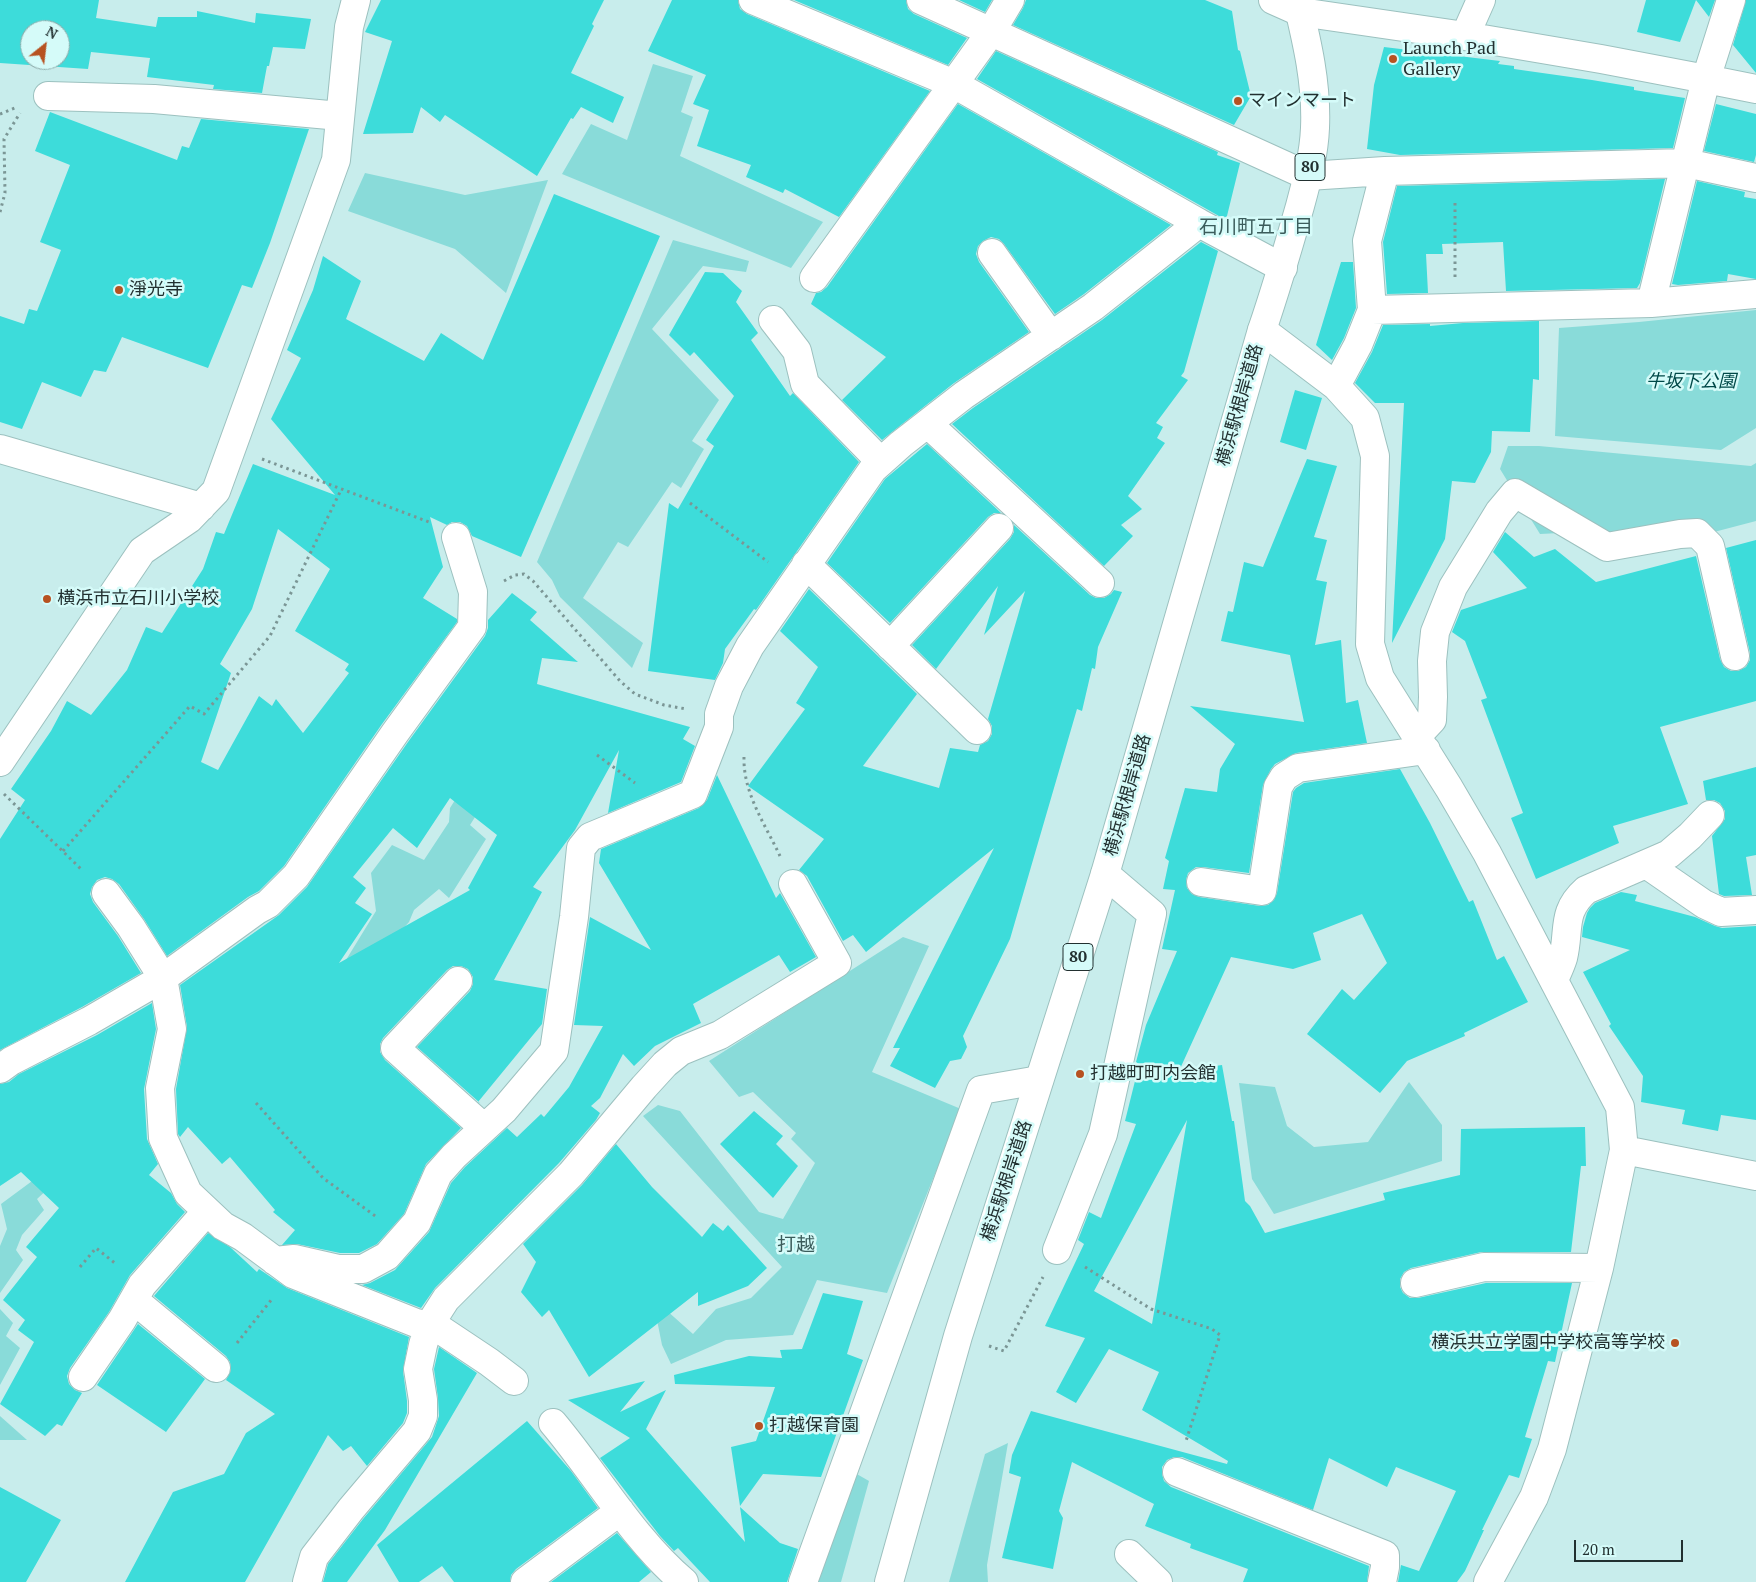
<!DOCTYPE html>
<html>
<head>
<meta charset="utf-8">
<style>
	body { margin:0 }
	#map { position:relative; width:1756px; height:1582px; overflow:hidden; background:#c8edec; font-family:"PT Serif",serif }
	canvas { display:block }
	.north { position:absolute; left:20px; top:20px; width:50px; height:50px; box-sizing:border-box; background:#d5fbf9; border:1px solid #8daaa9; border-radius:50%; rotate:29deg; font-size:14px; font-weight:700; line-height:20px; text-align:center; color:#223030 }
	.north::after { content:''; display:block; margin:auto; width:18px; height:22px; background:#b75221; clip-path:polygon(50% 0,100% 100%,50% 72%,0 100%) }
	.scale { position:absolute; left:1574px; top:1540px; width:109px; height:22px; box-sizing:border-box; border:2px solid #223030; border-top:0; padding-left:6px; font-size:15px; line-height:18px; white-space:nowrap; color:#223030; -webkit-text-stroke:4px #d5fbf9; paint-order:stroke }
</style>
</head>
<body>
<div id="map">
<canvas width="1756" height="1582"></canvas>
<div class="north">N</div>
<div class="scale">20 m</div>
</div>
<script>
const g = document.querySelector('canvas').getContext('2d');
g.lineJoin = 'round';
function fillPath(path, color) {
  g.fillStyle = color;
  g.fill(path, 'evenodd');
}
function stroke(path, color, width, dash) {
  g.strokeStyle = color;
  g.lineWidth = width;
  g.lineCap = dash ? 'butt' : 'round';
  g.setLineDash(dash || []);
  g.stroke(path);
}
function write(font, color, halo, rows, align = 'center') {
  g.font = font + ' "PT Serif","Noto Sans JP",serif';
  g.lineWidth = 5;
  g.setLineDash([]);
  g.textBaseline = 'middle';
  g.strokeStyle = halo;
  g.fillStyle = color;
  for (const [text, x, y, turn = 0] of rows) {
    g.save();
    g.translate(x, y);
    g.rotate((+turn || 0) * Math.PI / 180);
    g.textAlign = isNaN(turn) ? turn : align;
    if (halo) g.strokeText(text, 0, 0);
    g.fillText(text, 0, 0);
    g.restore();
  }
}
fillPath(new Path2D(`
	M 653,64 L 693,76 L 681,112 L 693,117 L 680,156 L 823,222 L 791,268 L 562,174 L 591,124 L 627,140 Z
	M 365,173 L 465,195 L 548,180 L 506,293 L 455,249 L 348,211 Z
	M 673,240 L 749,261 L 746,272 L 703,266 L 652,329 L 719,400 L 692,441 L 704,449 L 681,488 L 672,482 L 628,547 L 618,542 L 583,598 L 643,643 L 632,668 L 560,597 L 552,580 L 537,562 Z
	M 1756,310 L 1756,428 L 1721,450 L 1555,436 L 1559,328 L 1639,322 Z
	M 1508,446 L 1539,446 L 1751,466 L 1756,463 L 1756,521 L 1714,532 L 1699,518 L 1579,544 L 1560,533 L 1540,534 L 1500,469 Z
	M 524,691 L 544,708 L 470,825 L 486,839 L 449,898 L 439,889 L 414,910 L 409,922 L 388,946 L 338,973 L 376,911 L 371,873 L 392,845 L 424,860 L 449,822 L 450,808 Z
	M 903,937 L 929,946 L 872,1072 L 961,1109 L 887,1293 L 817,1280 L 793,1335 L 726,1340 L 671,1364 L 662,1345 L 656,1315 L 665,1309 L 693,1334 L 716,1309 L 751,1298 L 782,1267 L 643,1116 L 658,1105 L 680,1111 L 759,1212 L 783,1219 L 815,1163 L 791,1139 L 796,1133 L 753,1092 L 739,1097 L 709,1061 Z
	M 1409,1082 L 1442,1125 L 1442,1161 L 1274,1214 L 1252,1179 L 1239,1083 L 1275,1087 L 1287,1126 L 1314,1147 L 1368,1142 Z
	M 70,1153 L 79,1160 L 37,1199 L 44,1210 L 22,1235 L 16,1250 L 23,1260 L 0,1293 L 0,1246 L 7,1229 L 1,1204 Z
	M 0,1309 L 13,1323 L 6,1336 L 20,1348 L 0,1385 Z
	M 0,1416 L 27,1440 L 0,1440 Z
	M 1008,1443 L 987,1565 L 988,1582 L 949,1582 L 985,1454 Z
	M 855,1473 L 869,1481 L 841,1582 L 816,1582 Z`), '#89dbd9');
fillPath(new Path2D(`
	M 0,0 L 99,0 L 96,18 L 156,27 L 158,17 L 197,17 L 197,11 L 255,23 L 256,13 L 311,19 L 305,49 L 273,47 L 269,66 L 267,66 L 262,93 L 213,89 L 214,85 L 147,77 L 150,58 L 91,52 L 88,69 L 0,63 ZM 30,30 L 60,30 L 60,60 L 30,60 Z
	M 381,0 L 604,0 L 592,24 L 594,26 L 571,73 L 624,97 L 613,123 L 581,107 L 573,119 L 571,118 L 537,176 L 445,115 L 440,122 L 421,107 L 413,133 L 363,134 L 392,41 L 365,32 Z
	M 672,0 L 738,0 L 740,9 L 747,14 L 930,91 L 839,217 L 785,189 L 783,193 L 746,177 L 751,165 L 697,146 L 709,110 L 693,104 L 706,75 L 648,51 Z
	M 794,0 L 906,0 L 908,9 L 914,14 L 967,38 L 948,65 Z
	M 959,0 L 992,0 L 985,12 Z
	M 1026,0 L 1205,0 L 1232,11 L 1238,50 L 1240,51 L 1251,96 L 1234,125 L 1013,25 L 1023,8 Z
	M 1646,0 L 1696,0 L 1680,42 L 1637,32 Z
	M 1696,0 L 1715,0 L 1709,17 Z
	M 1746,0 L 1756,0 L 1756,73 L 1733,45 Z
	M 1384,47 L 1500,61 L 1498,64 L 1514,66 L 1514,69 L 1592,80 L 1634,87 L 1634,90 L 1685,98 L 1673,148 L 1400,155 L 1367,149 L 1374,85 Z
	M 996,51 L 1218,152 L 1217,155 L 1240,163 L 1226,220 L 977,79 Z
	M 958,104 L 1171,225 L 1084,294 L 1055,314 L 1004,244 L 999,239 L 991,237 L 983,241 L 978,246 L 976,254 L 979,262 L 1029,332 L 954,383 L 882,440 L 842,400 L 886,357 L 811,304 L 816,293 L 821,292 L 827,287 Z
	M 1716,104 L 1756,114 L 1756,155 L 1754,162 L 1704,151 Z
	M 50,112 L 177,160 L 182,146 L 189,148 L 201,119 L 309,129 L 270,243 L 252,288 L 242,285 L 208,368 L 122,337 L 106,372 L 94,370 L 81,397 L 42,382 L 22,429 L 0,422 L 0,316 L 24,324 L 29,309 L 37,311 L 61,250 L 40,242 L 70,165 L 35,151 Z
	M 1665,179 L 1640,283 L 1637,288 L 1506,291 L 1503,242 L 1442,244 L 1443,254 L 1426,254 L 1428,293 L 1387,294 L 1383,242 L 1397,186 Z
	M 1697,181 L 1745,192 L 1744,197 L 1756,199 L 1756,279 L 1728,274 L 1727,281 L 1678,285 L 1672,284 Z
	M 554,194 L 660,236 L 521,557 L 472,536 L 467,526 L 460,522 L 452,522 L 447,525 L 430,517 L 443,567 L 423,598 L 457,619 L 457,622 L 382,724 L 284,866 L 259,891 L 248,897 L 167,956 L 144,919 L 119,884 L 112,879 L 105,877 L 97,880 L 92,887 L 90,894 L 93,902 L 118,936 L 141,973 L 82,1007 L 0,1050 L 0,839 L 25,800 L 11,789 L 51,731 L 67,701 L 91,715 L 127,670 L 146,627 L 162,633 L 203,569 L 216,532 L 224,534 L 253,464 L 335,495 L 271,419 L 301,358 L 287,350 L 313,290 L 323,256 L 361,281 L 346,319 L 424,361 L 441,333 L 483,360 ZM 278,529 L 330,569 L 295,631 L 349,664 L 345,670 L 349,673 L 303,733 L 276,699 L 272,706 L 259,696 L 218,770 L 201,762 L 231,673 L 220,664 L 252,609 Z
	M 1201,242 L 1218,251 L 1184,372 L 1181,376 L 1188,380 L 1156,423 L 1163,427 L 1157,438 L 1165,443 L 1128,496 L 1142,509 L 1121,525 L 1133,536 L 1104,566 L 952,424 L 973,408 L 1102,320 Z
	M 1341,262 L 1353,262 L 1356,308 L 1344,338 L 1332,360 L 1316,345 Z
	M 705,272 L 723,273 L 742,291 L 736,302 L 758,333 L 751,340 L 790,396 L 793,393 L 859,462 L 756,610 L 754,609 L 725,649 L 723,663 L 715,680 L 648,671 L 669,503 L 678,509 L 714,446 L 706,440 L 734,396 L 694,352 L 690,356 L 669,335 Z
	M 1539,321 L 1539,380 L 1533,379 L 1530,432 L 1492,431 L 1491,452 L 1475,483 L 1452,481 L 1445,539 L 1392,643 L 1404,403 L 1375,403 L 1355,383 L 1372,352 L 1383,325 L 1430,324 L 1430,326 L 1463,323 Z
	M 1295,390 L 1322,398 L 1306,450 L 1280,442 Z
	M 927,444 L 1001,513 L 994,513 L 988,517 L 890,623 L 827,563 L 885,479 Z
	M 1307,459 L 1337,466 L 1314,537 L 1327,540 L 1316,580 L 1327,582 L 1315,645 L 1341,640 L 1346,703 L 1358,700 L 1367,743 L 1296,753 L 1275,764 L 1271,769 L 1263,785 L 1249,873 L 1203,867 L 1196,867 L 1188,873 L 1186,880 L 1187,888 L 1192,894 L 1199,897 L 1260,906 L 1268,905 L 1274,900 L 1277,893 L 1293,792 L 1296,788 L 1304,783 L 1400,769 L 1430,823 L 1469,902 L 1473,900 L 1497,960 L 1504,956 L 1528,1002 L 1464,1033 L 1465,1036 L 1407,1061 L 1380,1093 L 1307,1034 L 1342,989 L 1354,1000 L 1387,963 L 1362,914 L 1313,933 L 1321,960 L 1293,969 L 1231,957 L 1179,1071 L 1222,1065 L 1232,1121 L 1234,1121 L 1245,1201 L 1250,1206 L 1265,1233 L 1385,1200 L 1383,1193 L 1460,1175 L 1461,1129 L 1585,1127 L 1586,1166 L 1581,1166 L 1571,1252 L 1481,1252 L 1411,1268 L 1404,1272 L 1400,1279 L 1400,1287 L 1403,1293 L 1410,1298 L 1418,1298 L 1486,1283 L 1572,1283 L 1555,1362 L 1548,1361 L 1525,1437 L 1532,1439 L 1519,1478 L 1509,1475 L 1482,1530 L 1484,1530 L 1465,1571 L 1457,1582 L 1398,1582 L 1401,1565 L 1419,1571 L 1456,1491 L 1396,1467 L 1387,1487 L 1329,1458 L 1313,1510 L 1182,1457 L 1174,1457 L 1167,1460 L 1162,1467 L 1162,1474 L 1164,1481 L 1171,1487 L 1369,1566 L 1367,1582 L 1243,1582 L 1248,1569 L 1190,1548 L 1191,1544 L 1145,1526 L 1154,1504 L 1072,1462 L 1059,1511 L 1063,1518 L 1053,1569 L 1002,1558 L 1021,1477 L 1009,1473 L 1012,1455 L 1031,1411 L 1227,1464 L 1228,1461 L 1142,1410 L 1159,1372 L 1109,1349 L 1076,1403 L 1056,1392 L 1085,1338 L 1045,1326 L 1084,1244 L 1078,1240 L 1089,1212 L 1101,1218 L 1136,1124 L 1125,1121 L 1136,1077 L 1134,1076 L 1136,1076 L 1139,1064 L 1136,1062 L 1146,1025 L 1177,951 L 1162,949 L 1175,890 L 1163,889 L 1169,861 L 1165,858 L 1185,788 L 1217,792 L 1220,769 L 1235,744 L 1190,706 L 1304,722 L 1290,655 L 1221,641 L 1228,611 L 1233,612 L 1244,562 L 1263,567 ZM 1187,1120 L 1152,1324 L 1094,1291 Z
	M 1014,525 L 1090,595 L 1096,598 L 1104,598 L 1111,594 L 1114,590 L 1122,592 L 1098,647 L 1095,669 L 1092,668 L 1082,711 L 1077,709 L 1010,939 L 963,1036 L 967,1047 L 961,1059 L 950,1061 L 935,1088 L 890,1066 L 900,1048 L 893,1048 L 994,848 L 866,952 L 853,935 L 843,941 L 807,876 L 799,870 L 824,839 L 748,786 L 805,709 L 796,703 L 818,667 L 780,631 L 809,589 L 917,694 L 863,766 L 939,788 L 950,748 L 978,752 L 980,745 L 988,741 L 992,734 L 992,726 L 988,719 L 1025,591 L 984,635 L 998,586 L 936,669 L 912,645 L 1010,539 L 1014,532 Z
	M 1505,532 L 1534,557 L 1555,549 L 1596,582 L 1696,556 L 1720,659 L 1724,667 L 1731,671 L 1738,671 L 1746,667 L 1750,660 L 1750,653 L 1726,548 L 1756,540 L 1756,701 L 1660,727 L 1688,804 L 1613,826 L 1619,843 L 1536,879 L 1511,818 L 1523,813 L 1481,700 L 1487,698 L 1465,641 L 1452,632 L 1461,610 L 1527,588 L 1493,552 Z
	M 512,593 L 537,612 L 530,620 L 578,662 L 542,658 L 537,684 L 690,727 L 683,739 L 695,746 L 681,782 L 608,813 L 619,750 L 575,830 L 533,887 L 542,892 L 494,980 L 547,989 L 542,1024 L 478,1102 L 480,1103 L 417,1047 L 470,991 L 473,984 L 473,977 L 468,969 L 461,966 L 453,966 L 447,970 L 383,1038 L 380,1044 L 380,1052 L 385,1060 L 461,1128 L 426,1164 L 404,1214 L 377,1244 L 359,1253 L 340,1253 L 297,1244 L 282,1245 L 295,1230 L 273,1212 L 275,1210 L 230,1157 L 222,1164 L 188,1127 L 180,1137 L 178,1134 L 176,1089 L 187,1027 L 180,985 L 279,915 L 307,887 L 408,742 L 485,636 L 488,628 L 488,620 ZM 450,798 L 497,835 L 468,888 L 470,890 L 339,963 L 372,914 L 355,903 L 366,888 L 353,877 L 393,828 L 417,848 Z
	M 1756,767 L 1756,855 L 1746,857 L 1752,895 L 1724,896 L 1719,894 L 1712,836 L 1725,819 L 1725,811 L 1720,803 L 1714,800 L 1706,800 L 1703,781 Z
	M 717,775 L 776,898 L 780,893 L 816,957 L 790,972 L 779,955 L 693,1004 L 701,1023 L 655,1046 L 634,1066 L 623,1054 L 600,1098 L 591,1106 L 600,1113 L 596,1120 L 559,1163 L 435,1288 L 421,1308 L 362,1285 L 370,1283 L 395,1270 L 429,1232 L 451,1183 L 465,1167 L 507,1128 L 517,1137 L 541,1114 L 544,1117 L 569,1087 L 603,1026 L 574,1025 L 590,917 L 651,950 L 599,863 L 601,849 L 699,808 L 707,800 Z
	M 1621,892 L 1637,895 L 1635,901 L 1695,917 L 1715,926 L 1722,928 L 1756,926 L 1756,1120 L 1721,1115 L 1718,1131 L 1682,1124 L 1685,1110 L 1641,1102 L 1643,1076 L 1609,1026 L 1611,1024 L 1583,972 L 1630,950 L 1582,937 L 1583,927 L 1587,913 L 1590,908 L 1595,903 Z
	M 152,1003 L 156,1029 L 144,1089 L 147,1139 L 158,1164 L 149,1175 L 171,1193 L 177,1204 L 185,1212 L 130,1275 L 109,1312 L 70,1368 L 67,1376 L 69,1384 L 75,1390 L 82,1393 L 62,1426 L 57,1424 L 45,1436 L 0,1404 L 34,1342 L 18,1330 L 25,1320 L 3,1300 L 37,1257 L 26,1247 L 59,1208 L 21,1172 L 0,1186 L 0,1084 L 9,1082 L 19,1074 L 97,1035 Z
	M 754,1111 L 783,1136 L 776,1144 L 798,1166 L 773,1198 L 720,1144 Z
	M 616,1144 L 652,1187 L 702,1237 L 713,1223 L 723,1231 L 728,1225 L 767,1268 L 748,1286 L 698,1306 L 698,1292 L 589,1377 L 549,1310 L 542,1317 L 521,1292 L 536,1262 L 523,1244 L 582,1185 Z
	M 208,1233 L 230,1247 L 257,1272 L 259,1269 L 287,1288 L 409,1337 L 403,1371 L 407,1401 L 407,1413 L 403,1423 L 367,1466 L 351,1446 L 343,1451 L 328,1435 L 245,1582 L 125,1582 L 173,1492 L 224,1474 L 246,1433 L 275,1414 L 226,1380 L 231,1370 L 230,1362 L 226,1356 L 154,1296 Z
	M 823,1293 L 863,1301 L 847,1354 L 863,1360 L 821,1477 L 763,1474 L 740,1506 L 731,1447 L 756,1441 L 775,1387 L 675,1384 L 674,1375 L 749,1356 L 782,1358 L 780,1350 L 802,1349 Z
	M 138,1324 L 205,1379 L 166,1432 L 97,1385 Z
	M 439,1347 L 477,1373 L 385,1530 L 347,1582 L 323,1582 L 328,1564 L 363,1519 L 432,1437 L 439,1416 L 438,1398 L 434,1369 Z
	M 645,1381 L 620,1412 L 666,1390 L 646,1429 L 745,1542 L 740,1507 L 780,1543 L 798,1549 L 787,1582 L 710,1582 L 678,1548 L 674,1551 L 660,1536 L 600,1458 L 630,1438 L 568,1400 Z
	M 527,1421 L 571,1471 L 598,1508 L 516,1569 L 511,1575 L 510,1582 L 454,1582 L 442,1566 L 419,1582 L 399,1582 L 377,1545 Z
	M 0,1487 L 61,1520 L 26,1582 L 0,1582 Z
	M 617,1533 L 651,1572 L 639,1582 L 551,1582 Z`), '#3ddcda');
const minor = new Path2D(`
	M 753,0 L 954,84 L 1199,223 L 1283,268
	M 921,0 L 1308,176 L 1385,171 L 1686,163 L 1756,178
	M 1273,0 L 1300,12 L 1465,36 L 1601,59 L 1706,79 L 1731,0
	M 1465,36 L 1481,0
	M 48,96 L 154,99 L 340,116
	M 992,253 L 1051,336
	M 814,278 L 991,32 L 1010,0
	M 1651,303 L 1706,79 L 1756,89
	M 1372,310 L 1651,303 L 1756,294
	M 773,320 L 797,351 L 805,384 L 881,462
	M 1262,330 L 1336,386 L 1365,418 L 1375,456 L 1370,644 L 1380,678 L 1449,788 L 1487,853 L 1620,1107 L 1624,1150 L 1599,1268 L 1552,1449 L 1534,1497 L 1488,1582
	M 1336,386 L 1358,345 L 1372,310 L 1367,241 L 1385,171
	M 928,424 L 1100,583
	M 0,449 L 201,507
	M 806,564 L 977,730
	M 890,646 L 999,528
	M 1417,736 L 1432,720 L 1433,697 L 1432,661 L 1435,632 L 1453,587 L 1499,512 L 1515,493 L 1607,547 L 1680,534 L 1697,533 L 1710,546 L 1735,656
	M 0,762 L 142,551 L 189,519 L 216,491 L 336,160 L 349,27 L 356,0
	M 1646,864 L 1704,904 L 1721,912 L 1756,910
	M 1201,882 L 1262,891 L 1278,787 L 1284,777 L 1298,768 L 1426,750
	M 106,893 L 131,927 L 163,978 L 172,1029 L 160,1088 L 163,1138 L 188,1193 L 223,1226 L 243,1237 L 293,1274 L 416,1323 L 438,1328 L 489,1362 L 514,1381
	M 1554,980 C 1557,973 1561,965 1563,958 C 1570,930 1561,912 1586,890 L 1669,854 L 1690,836 L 1710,815
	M 458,981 L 395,1048 L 484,1128
	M 0,1069 L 11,1061 L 89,1021 L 163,978 L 257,910 L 268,904 L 296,876 L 395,733 L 472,627 L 473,592 L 456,537
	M 1624,1150 L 1756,1176
	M 1057,1250 L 1103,1134 L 1152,914 L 1105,874
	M 275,1261 L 294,1259 L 338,1269 L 363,1269 L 387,1256 L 417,1222 L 438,1174 L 454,1156 L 504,1110 L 554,1051 L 574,917 L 581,848 L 590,837 L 693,794 L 719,727 L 719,714 L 729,686 L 750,646 L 873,469 L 901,444 L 964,395 L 1093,307 L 1199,223
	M 1415,1283 L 1484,1267 L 1599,1268
	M 134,1300 L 216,1368
	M 83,1377 L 122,1320 L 142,1285 L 207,1211
	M 553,1423 C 596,1474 633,1539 684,1582
	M 1177,1472 L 1385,1555 L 1385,1567 L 1382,1582
	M 1129,1554 L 1158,1582
	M 307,1582 L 314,1557 L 351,1509 L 417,1431 L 423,1416 L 423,1400 L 418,1369 L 423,1345 L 428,1327 L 446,1299 L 571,1174 L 644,1087 L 665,1064 L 681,1051 L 720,1035 L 837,963 L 793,884
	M 525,1582 L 620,1511
	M 803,1582 L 981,1090 L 1039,1080`);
const major = new Path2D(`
	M 889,1582 L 958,1336 L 1105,874 L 1262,330 C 1276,289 1288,248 1300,206 C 1307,180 1314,154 1315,128 C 1317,84 1307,42 1297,0`);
stroke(minor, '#9cc1bf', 30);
stroke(major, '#9cc1bf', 30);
stroke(new Path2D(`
	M 0,114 L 17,107
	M 1455,203 L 1455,277
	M 0,212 L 5,193 L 4,139 L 20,113
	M 262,459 L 429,522
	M 690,503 L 768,562
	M 504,581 L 515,575 L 524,574 L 533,581 L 620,681 L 635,694 L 664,705 L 686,709
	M 597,755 L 635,783
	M 744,757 C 743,793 765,824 780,856
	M 4,794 L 82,870
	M 63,851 L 190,706 L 204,714 L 270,636 L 341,490
	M 256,1103 L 323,1178 L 378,1218
	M 80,1267 L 96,1248 L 116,1264
	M 1085,1267 L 1151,1309 L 1212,1329 L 1220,1335 L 1186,1441
	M 237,1343 L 272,1299
	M 989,1346 L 1004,1351 L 1043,1277`), '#7b9695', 3, [2.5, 4]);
stroke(minor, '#fff', 28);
stroke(major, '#fff', 28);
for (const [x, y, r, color] of [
	[1393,59,5,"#b75221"],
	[1238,101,5,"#b75221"],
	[119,290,5,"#b75221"],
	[47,599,5,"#b75221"],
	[1080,1074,5,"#b75221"],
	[1675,1343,5,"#b75221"],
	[759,1426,5,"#b75221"]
]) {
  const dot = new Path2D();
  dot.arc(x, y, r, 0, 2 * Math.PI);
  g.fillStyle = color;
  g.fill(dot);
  stroke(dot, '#d5fbf9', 2);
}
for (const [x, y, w] of [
	[1310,167,30],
	[1078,957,30]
]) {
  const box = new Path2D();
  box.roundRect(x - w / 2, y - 13.5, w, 27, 4);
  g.fillStyle = '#d5fbf9';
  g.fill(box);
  stroke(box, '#223030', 1);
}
write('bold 16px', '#223030', null, [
	["80",1310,167],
	["80",1078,957]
]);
write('18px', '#223030', '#d5fbf9', [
	["Launch Pad",1403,49],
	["Gallery",1403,70],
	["マインマート",1248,101],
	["淨光寺",129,290],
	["横浜市立石川小学校",57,599],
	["打越町町内会館",1090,1074],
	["横浜共立学園中学校高等学校",1665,1343,"right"],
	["打越保育園",769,1426]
], 'left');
write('italic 18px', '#004948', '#d5fbf9', [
	["牛坂下公園",1691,382]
]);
write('18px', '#223030', '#d5fbf9', [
	["横浜駅根岸道路",1240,405,-74],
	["横浜駅根岸道路",1128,795,-74],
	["横浜駅根岸道路",1007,1181,-72]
]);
write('19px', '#3b5c5b', '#d5fbf9', [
	["石川町五丁目",1256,228],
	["打越",796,1246]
]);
</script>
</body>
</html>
